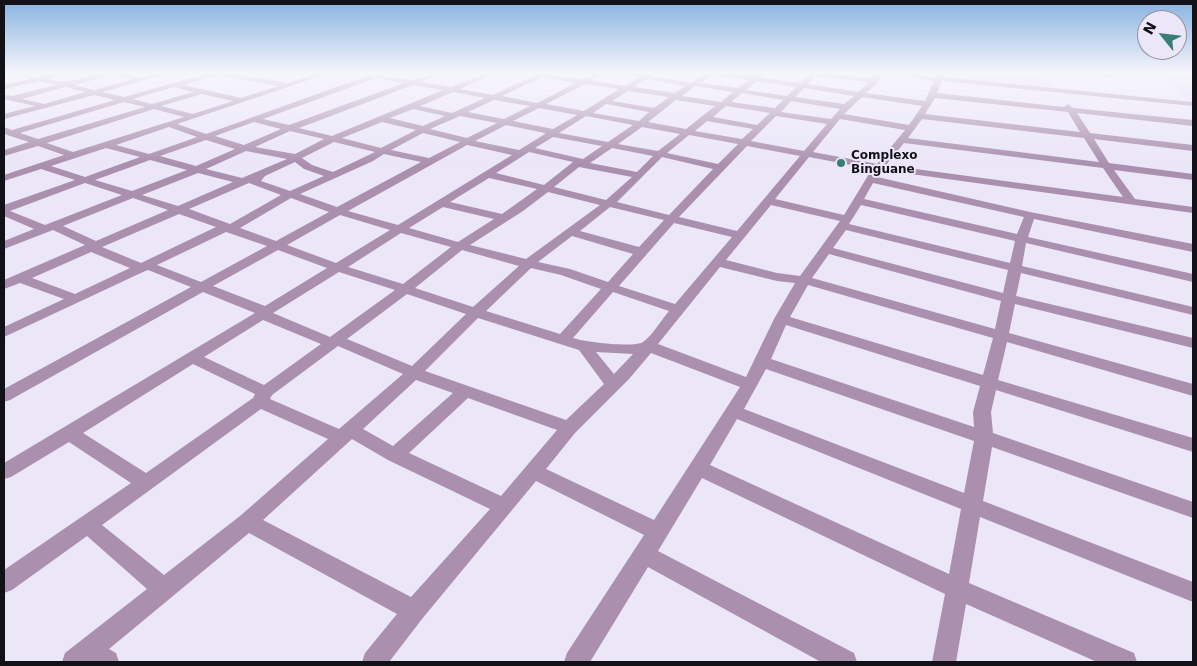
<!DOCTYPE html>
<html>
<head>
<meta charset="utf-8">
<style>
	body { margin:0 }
	#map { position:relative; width:1197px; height:666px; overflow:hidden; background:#ebe6f8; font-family:"DejaVu Sans",sans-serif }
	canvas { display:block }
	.frame { position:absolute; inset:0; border:5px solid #131118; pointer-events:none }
	.north { position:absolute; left:1137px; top:10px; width:50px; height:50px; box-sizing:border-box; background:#ebe6f8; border:1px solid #95919e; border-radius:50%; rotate:299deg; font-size:14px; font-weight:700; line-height:20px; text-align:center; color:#131118 }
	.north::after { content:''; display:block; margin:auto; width:18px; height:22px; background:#387e75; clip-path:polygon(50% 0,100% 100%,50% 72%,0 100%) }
</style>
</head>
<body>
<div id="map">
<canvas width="1197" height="666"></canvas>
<div class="frame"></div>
<div class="north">N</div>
</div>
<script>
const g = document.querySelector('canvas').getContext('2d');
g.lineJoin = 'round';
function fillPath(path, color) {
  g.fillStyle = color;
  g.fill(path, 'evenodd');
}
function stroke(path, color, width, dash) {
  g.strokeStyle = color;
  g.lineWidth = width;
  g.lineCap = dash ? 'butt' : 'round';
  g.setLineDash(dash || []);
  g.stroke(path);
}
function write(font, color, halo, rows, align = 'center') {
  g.font = font + ' "DejaVu Sans",sans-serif';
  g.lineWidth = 4;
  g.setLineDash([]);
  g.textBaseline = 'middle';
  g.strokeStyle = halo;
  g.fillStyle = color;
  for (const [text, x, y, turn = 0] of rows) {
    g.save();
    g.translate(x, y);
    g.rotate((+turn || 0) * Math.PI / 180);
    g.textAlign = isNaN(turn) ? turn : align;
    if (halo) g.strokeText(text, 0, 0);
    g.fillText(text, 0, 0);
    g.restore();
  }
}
fillPath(new Path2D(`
	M 940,72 L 1042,72 L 1057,91 L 939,79 Z
	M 1160,72 L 1193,72 L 1193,104 L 1191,104 Z`), '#e3dcf6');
fillPath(new Path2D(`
	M 8,72 C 18,72 29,77 39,76 C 50,76 60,72 71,72 L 48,79 C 73,85 82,77 103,72 C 116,69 129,77 141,77 C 151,77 161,72 172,72 L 103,92 L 124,97 L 212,72 L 227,72 L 287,83 L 322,72 L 333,72 L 177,124 L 206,134 L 367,76 L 352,72 C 371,72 390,79 410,80 C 421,80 432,72 443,72 L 421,82 L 451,87 L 488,72 L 497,72 L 460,89 L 493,95 L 542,72 L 551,72 L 549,74 L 583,79 L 597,72 L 605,72 L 591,80 L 625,86 L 640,77 L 618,72 L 645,74 L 656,72 L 651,76 L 691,83 L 706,72 L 723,72 L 754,76 L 760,72 L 767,72 L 761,78 L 800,83 L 812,72 L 872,78 L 876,72 L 882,72 L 878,83 L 866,93 L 925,101 L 934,81 L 886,72 L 903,72 L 935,77 L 937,72 L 943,72 L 942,77 L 1193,102 L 1193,106 L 942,81 L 937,93 L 1064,107 L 1068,104 L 1073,108 L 1193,120 L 1193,126 L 1077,113 L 1090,133 L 1193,145 L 1193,151 L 1094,139 L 1109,163 L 1193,174 L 1193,180 L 1114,170 L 1135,199 L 1193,207 L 1193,213 L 882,170 L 877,177 L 1030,212 L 1193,244 L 1193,252 L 1034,219 L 1028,237 L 1193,274 L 1193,282 L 1026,243 L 1022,266 L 1193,307 L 1193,315 L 1021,273 L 1016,296 L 1193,338 L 1193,348 L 1015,304 L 1009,333 L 1193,384 L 1193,396 L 1007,342 L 998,380 L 1193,438 L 1193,452 L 996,390 L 991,412 L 993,433 L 1193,502 L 1193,518 L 992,447 L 983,501 L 1193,582 L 1193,602 L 980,517 L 969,583 L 1134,653 L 1137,662 L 1097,662 L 966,604 L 956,662 L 932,662 L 945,594 L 702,478 L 658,551 L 854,653 L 857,662 L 821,662 L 648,567 L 590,662 L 564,662 L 567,653 L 644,535 L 536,481 L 422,619 L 389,662 L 362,662 L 365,653 L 397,614 L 249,533 L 109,649 L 116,653 L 119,662 L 62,662 L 65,653 L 147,589 L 87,536 L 12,590 L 4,593 L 4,570 L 131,483 L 69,442 L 11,477 L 4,479 L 4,463 L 255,313 L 203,292 L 10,400 L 4,402 L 4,389 L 191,287 L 148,270 L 143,272 L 4,337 L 4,327 L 64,299 L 20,283 L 4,289 L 4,280 L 85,245 L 53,230 L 4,249 L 4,241 L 34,229 L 4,216 L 4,205 L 75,180 L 41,169 L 4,181 L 4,175 L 64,155 L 38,146 L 4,156 L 4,150 L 29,142 L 7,135 L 4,133 L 4,127 L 12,130 L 115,100 L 94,95 L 4,119 L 4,114 L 35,106 L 4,99 L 4,95 L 12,96 L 56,85 L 39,81 L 4,89 L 4,85 L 30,79 ZM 112,75 L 133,79 L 94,90 L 74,85 ZM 219,75 L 278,86 L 241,98 L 183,85 ZM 712,75 L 749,80 L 738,88 L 700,83 ZM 816,76 L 869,82 L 858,92 L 808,84 ZM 542,77 L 576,83 L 537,103 L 502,96 ZM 376,78 L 404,83 L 289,125 L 263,119 ZM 646,79 L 685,86 L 675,93 L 634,87 ZM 757,81 L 796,87 L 787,96 L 746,90 ZM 585,84 L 619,89 L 584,111 L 546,104 ZM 413,85 L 443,90 L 332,136 L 299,128 ZM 695,86 L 733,92 L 721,102 L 682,96 ZM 65,87 L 85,92 L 44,104 L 22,99 ZM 174,87 L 193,92 L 152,104 L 133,99 ZM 804,88 L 854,96 L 844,104 L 795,97 ZM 628,91 L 669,97 L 654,108 L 612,101 ZM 453,92 L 485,98 L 452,113 L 420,106 ZM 742,93 L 783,100 L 775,108 L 731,102 ZM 202,94 L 233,101 L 193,114 L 161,106 ZM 862,97 L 922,106 L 909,125 L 844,114 ZM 935,98 L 1068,112 L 1080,132 L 925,114 ZM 494,100 L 530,106 L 504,119 L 468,112 ZM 676,100 L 715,106 L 686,129 L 648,122 ZM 791,101 L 840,109 L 831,119 L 781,112 ZM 124,102 L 145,107 L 38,139 L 20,133 ZM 606,104 L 649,112 L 639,121 L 593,113 ZM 726,106 L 770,113 L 757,125 L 713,117 ZM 539,108 L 577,115 L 553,129 L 513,121 ZM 154,109 L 184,117 L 73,152 L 47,143 ZM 413,109 L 445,116 L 423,126 L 390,118 ZM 460,116 L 497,123 L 467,138 L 430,129 ZM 586,116 L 633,125 L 608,142 L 559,133 ZM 776,116 L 827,124 L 804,151 L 751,141 ZM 840,119 L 905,130 L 877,164 L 813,152 ZM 922,119 L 1084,138 L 1099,162 L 908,138 ZM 707,121 L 753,129 L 742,139 L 695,131 ZM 254,122 L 281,129 L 244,145 L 215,136 ZM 382,122 L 416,130 L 381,148 L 342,138 ZM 506,125 L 545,133 L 545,134 L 519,150 L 475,141 ZM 169,127 L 197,137 L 149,154 L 116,145 ZM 642,127 L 680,134 L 658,151 L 618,144 ZM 290,131 L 324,139 L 295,154 L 255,147 ZM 423,133 L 460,142 L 429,158 L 391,150 ZM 689,135 L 738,144 L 718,164 L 667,153 ZM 553,137 L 602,146 L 583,159 L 535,148 ZM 206,140 L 235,149 L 196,166 L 160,156 ZM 334,142 L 375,152 L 333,172 L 312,165 L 302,158 ZM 904,143 L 1103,168 L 1123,197 L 886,165 ZM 467,145 L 512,155 L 398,225 L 348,211 ZM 747,146 L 800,156 L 737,231 L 679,217 ZM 106,148 L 140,157 L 85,177 L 51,166 ZM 612,148 L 653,156 L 637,172 L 590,163 ZM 246,151 L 287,159 L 242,178 L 206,169 ZM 529,152 L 573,162 L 544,185 L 496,173 ZM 384,154 L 421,162 L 337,207 L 300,194 L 373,161 ZM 662,157 L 713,169 L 669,215 L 617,202 ZM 809,157 L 872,169 L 844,215 L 775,199 ZM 150,160 L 187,170 L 132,191 L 95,180 ZM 295,162 L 304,169 L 324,176 L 290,191 L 261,181 L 265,176 ZM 579,167 L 632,177 L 606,200 L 554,187 ZM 198,173 L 233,182 L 178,206 L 142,195 ZM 489,178 L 537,189 L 502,214 L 450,202 ZM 85,183 L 122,195 L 45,225 L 10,211 ZM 249,183 L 281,195 L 230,224 L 189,209 ZM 873,183 L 1024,217 L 1017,234 L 864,199 ZM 548,192 L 600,205 L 526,259 L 470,245 L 523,211 ZM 133,198 L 168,210 L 96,241 L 63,226 ZM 291,198 L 329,212 L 276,241 L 240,228 ZM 771,205 L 840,221 L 800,276 L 777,273 L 726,260 ZM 861,205 L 1015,241 L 1010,263 L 849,224 ZM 443,207 L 494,219 L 458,242 L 409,228 ZM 610,207 L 664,220 L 639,247 L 580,231 ZM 179,214 L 216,227 L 141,263 L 102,247 ZM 340,215 L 390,230 L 336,263 L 287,245 ZM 674,223 L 732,237 L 675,304 L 619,286 ZM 846,230 L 1008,270 L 1003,293 L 833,248 ZM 226,232 L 267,246 L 201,282 L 157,265 ZM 401,233 L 451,247 L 403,284 L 348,267 ZM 572,236 L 633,254 L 608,282 L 570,269 L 538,262 ZM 278,250 L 327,268 L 265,306 L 213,286 ZM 462,250 L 519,266 L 473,307 L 415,288 ZM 91,252 L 130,268 L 75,294 L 32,278 ZM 829,254 L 1001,301 L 995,329 L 812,278 ZM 720,267 L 777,281 L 795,283 L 774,319 L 746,377 L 658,344 ZM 531,268 L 561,275 L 601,289 L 560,334 L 486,311 ZM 339,272 L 395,290 L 330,337 L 273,313 ZM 808,285 L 993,338 L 983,375 L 790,317 ZM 613,292 L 669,311 C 661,320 653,335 643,342 C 634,348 584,342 573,338 ZM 407,294 L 466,314 L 412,366 L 347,339 ZM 478,318 L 579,350 L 604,384 L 566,420 L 425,371 ZM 263,320 L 321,344 L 264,385 L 204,357 ZM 786,325 L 980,386 L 973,412 L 974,427 L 771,359 ZM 338,346 L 403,374 L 339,429 L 270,399 L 272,395 ZM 596,352 L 633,354 L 614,374 ZM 651,353 L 740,387 L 654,520 L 546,469 L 575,433 L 629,379 ZM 193,364 L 255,394 L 253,398 L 146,473 L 83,433 ZM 766,369 L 974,441 L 964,493 L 744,409 ZM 416,380 L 453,393 L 393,446 L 363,429 ZM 468,398 L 557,430 L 501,496 L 409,453 ZM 261,409 L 328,439 L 240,516 L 164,575 L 102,525 ZM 737,419 L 961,509 L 949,574 L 710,465 ZM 352,439 L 388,460 L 490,509 L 411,597 L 263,520 Z
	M 1108,72 L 1114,72 L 1116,75 L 1112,77 L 1104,77 L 1103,75 Z`), '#aa8fae');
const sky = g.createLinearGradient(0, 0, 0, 165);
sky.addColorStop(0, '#86b3e0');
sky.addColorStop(0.44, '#f6f4fc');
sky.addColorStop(1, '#f6f4fc00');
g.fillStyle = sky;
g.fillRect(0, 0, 1197, 165);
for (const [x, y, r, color] of [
	[841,163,5,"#387e75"]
]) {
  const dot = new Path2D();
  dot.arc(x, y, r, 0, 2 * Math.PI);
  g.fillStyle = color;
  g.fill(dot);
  stroke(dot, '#ebe6f8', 2);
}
write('bold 12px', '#131118', '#ebe6f8', [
	["Complexo",851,156],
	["Binguane",851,170]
], 'left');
</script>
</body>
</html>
